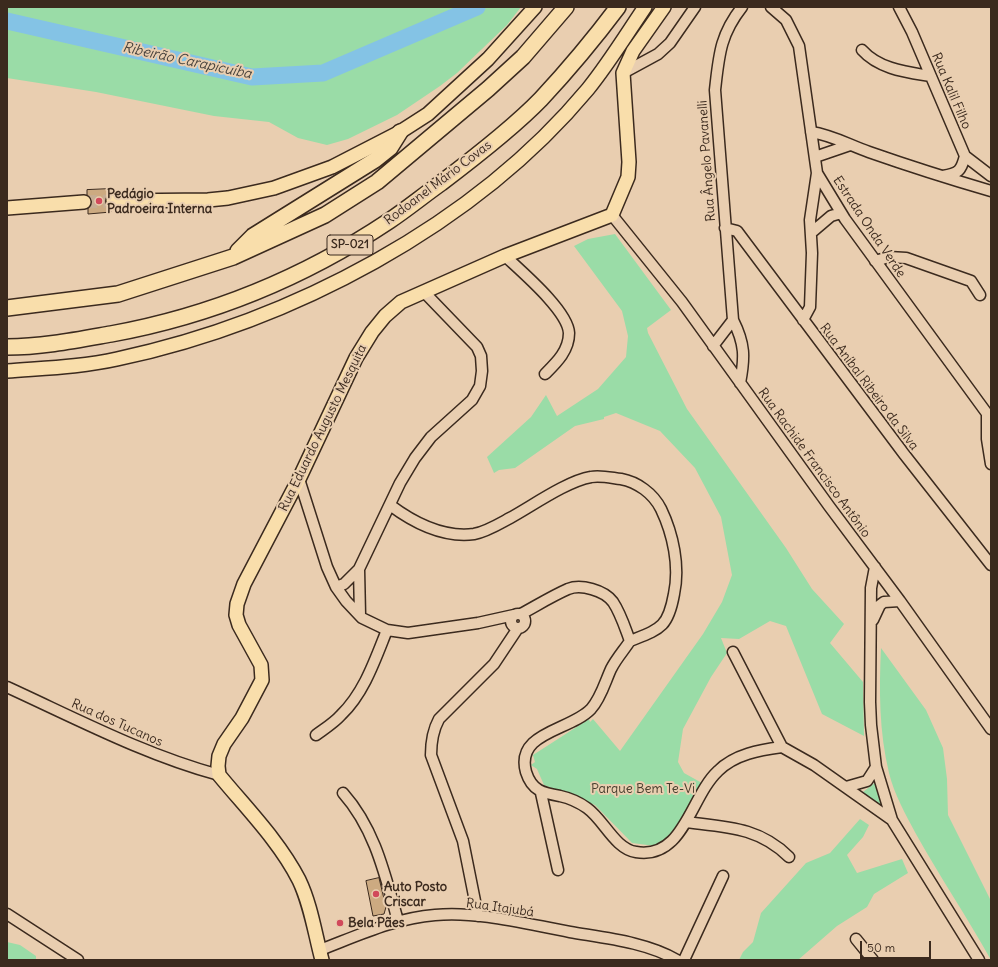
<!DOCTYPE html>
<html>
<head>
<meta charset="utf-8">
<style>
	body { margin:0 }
	#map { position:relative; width:998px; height:967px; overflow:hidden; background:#e9ceb0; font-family:Delius,sans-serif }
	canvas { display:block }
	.frame { position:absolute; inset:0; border:8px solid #3b2a1e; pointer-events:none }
	.scale { position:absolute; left:860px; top:941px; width:71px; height:18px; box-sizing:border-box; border:2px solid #3b2a1e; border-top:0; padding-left:5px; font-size:12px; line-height:14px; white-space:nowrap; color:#3b2a1e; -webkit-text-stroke:3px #e9ceb0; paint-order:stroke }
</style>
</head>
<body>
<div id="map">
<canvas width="998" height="967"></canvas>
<div class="frame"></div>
<div class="scale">50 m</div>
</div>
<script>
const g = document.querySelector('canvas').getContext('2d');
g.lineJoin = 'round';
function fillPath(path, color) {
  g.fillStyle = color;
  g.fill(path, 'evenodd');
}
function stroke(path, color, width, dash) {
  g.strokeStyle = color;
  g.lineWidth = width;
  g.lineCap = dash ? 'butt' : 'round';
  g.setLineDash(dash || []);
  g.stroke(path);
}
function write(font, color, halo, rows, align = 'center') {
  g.font = font + ' Delius,sans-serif';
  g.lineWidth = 4;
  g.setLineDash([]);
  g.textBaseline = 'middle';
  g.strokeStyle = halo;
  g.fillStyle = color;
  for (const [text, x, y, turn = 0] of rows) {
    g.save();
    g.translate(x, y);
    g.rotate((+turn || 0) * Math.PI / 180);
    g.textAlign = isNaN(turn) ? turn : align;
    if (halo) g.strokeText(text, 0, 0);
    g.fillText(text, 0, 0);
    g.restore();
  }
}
fillPath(new Path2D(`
	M 7,7 L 521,7 L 507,25 L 457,73 L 440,86 L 397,115 L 348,139 L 327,145 L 298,138 L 269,122 L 214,116 L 96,92 L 7,78 Z
	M 615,234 L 671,310 L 647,328 L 648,333 L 687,409 L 786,548 L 812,589 L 844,624 L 830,643 L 863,682 L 864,736 L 822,714 L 786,626 L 770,621 L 739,639 L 721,638 L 727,653 L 711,677 L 683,729 L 678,762 L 684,773 L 702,783 L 674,835 L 655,846 L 632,843 L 595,805 L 544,785 L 537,769 L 531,765 L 535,762 L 533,755 L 589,719 L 590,722 L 593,719 L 620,751 L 703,634 L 722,602 L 732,575 L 721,517 L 695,468 L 660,431 L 616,413 L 604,417 L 604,419 L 575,426 L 515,468 L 499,470 L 494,473 L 487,457 L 531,417 L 546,395 L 557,416 L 598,389 L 626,357 L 628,336 L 622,311 L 574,246 L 588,239 Z
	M 881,648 L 926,710 L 943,748 L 947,779 L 948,815 L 991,901 L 991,960 C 967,917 940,877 916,834 C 906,815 894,794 889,773 C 879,732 879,690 881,648 Z
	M 877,781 L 885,810 L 863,792 Z
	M 860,819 L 869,825 L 863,837 L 847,855 L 857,873 L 902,859 L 908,873 L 874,894 L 867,907 L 837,926 L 798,960 L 739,960 L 743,952 L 753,942 L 761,913 L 806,863 L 830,853 Z
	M 7,942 L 20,945 L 36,956 L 36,960 L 7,960 Z`), '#9adca7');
stroke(new Path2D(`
	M 7,21 L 252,77 L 323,73 L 477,7`), '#84c3e5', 17);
const building = new Path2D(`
	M 110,189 L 110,194 L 106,197 L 105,201 L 110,208 L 111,212 L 88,214 L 88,209 L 92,202 L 87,195 L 87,190 Z
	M 379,878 L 386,907 L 384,914 L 373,916 L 366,881 Z`);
fillPath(building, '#ccaa81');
stroke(building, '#3b2a1e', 1);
stroke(new Path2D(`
	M 84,202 L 113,201`), '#c6ad93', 13, [13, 6]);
const minor = new Path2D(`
	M 771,7 L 786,20 L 799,46 L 817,173 L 845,219 L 991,419
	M 899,7 L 912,32 L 965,156 L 991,176
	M 862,50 C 879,69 906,72 930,76
	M 623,73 L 658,54 L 670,43 L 695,7
	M 811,132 C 832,135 849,145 869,152 C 909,166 950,179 991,191
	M 815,157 L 850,145
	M 943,176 C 959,173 961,171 965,156
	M 612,215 L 682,302 L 829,506 L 900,601 L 991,729
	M 725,228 L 737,231 L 904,454 L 991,565
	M 811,233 L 831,216 L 841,213
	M 505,256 C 522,272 568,311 569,333 C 569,351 556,363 545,374
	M 875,261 L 889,257 L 906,258 L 971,281 L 980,295
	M 733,320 L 715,90 C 719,55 720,35 742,7
	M 803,320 L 810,307 L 812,253 L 810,220 L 817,173
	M 713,346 L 733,320 C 745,344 745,357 740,383
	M 987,413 L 987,439 L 991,464
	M 299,479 L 327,567 L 336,587 L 346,601 L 362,618 L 387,630 L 408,633 L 478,623 L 514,615
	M 390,505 C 414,523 443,538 474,534 C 486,532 499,524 510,518 C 532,506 567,481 591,477 C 600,475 612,478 621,479 C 637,482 653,493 661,509 C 673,534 680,566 674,594 C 668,628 660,629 630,641
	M 875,567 L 871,588 L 870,702 L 871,725 L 876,767 L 892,820 L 979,960
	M 359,569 L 360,615
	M 336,587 L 344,584 L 359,569 L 400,483 L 415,458 L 431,437 L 472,400 L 480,386 L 482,371 L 481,356 L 477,347 L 424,292
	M 521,614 C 536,606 552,596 568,589 C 581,584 604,590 613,602 C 621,614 625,628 630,641
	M511 621a7 7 0 1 1 14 0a7 7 0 1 1-14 0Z
	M 873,620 L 880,605 L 884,602 L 900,601
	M 630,641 C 624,650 616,659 611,669 C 605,682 601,698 591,709 C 570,731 515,732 526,772 C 532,791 543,793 560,796 C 569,798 580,803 587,808 C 604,820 615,849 636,852 C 684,860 690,797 718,771 C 735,754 760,750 782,747 L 814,765 L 892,820
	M 733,652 L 782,747
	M 7,687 C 77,719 145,755 219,775
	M 316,735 C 324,729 334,723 341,715 C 364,693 375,660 387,630
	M 846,787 L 867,781 L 876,767
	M 343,793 C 375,829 385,875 398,921
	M 541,793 L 558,870
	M 686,822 C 726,827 759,827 789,857
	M 7,914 L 78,960
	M 478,916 L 463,841 L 431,755 C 431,741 433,730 439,719 L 494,664 L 518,628
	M 856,939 L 873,960
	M 320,950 C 357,936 395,918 435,915 C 479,911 526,924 570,932 C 605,938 646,942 677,960
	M 684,960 L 723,876`);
const major = new Path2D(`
	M 113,201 L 208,200 L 228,198 L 274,188 L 332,167 L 400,132 L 428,114 L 488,59 L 535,7
	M 7,208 L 84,202
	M 7,371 C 44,368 81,367 117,359 C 291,322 474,226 588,89 C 609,63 626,35 645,7
	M 322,960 C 315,934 311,905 299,880 C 279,841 247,809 219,775 L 218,766 L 219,756 L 224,744 L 242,718 L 262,680 L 261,665 L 239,625 L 236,615 L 237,604 L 244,584 L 299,479 L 356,358 L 372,332 L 385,316 L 401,302 L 505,256 L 612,215 L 628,177 L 629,162 L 623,73 L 633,51 L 664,7`);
const highway = new Path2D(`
	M 238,251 L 253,236 L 375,160 L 390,148 L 400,132
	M 7,308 L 118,294 L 233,257 L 325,215 L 377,182 L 488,89 L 523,57 L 566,7
	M 7,347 C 42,347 77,340 111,334 C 210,316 305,277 389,221 C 407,209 424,195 441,183 C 474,158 513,128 541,99 C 568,70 594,39 618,7`);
stroke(minor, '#3b2a1e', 13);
stroke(major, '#3b2a1e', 16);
stroke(highway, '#3b2a1e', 18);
stroke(minor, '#e9ceb0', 10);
stroke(major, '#f9deab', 13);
stroke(highway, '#f9deab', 15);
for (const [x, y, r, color] of [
	[99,201,4,"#d1495b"],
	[376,894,4,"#d1495b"],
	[340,923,4,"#d1495b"]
]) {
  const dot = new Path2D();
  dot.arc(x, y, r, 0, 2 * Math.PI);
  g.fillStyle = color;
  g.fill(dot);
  stroke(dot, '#e9ceb0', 1.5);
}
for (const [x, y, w] of [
	[350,245,46]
]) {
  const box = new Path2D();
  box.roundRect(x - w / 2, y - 10, w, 20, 3);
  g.fillStyle = '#e9ceb0';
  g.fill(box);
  stroke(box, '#3b2a1e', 1);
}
write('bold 12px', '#3b2a1e', null, [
	["SP-021",350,245]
]);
write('13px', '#3b2a1e', '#e9ceb0', [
	["Rua Kalil Filho",951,91,67],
	["Rua Ângelo Pavanelli",707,161,-94],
	["Rodoanel Mário Covas",438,183,-37],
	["Estrada Onda Verde",869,227,56],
	["Rua Aníbal Ribeiro da Silva",869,387,53],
	["Rua Eduardo Augusto Mesquita",323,428,-64],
	["Rua Rachide Francisco Antônio",814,463,54],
	["Rua dos Tucanos",117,723,24],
	["Rua Itajubá",500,908,8]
]);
write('bold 13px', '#3b2a1e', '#e9ceb0', [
	["Pedágio",107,194],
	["Padroeira Interna",107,209],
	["Auto Posto",384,887],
	["Criscar",384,902],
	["Bela Pães",348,923]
], 'left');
write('13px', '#443c2c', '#e9ceb0', [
	["Parque Bem Te-Vi",643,789]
]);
write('italic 14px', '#46413c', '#e9ceb0', [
	["Ribeirão Carapicuíba",187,61,12]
]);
</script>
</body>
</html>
